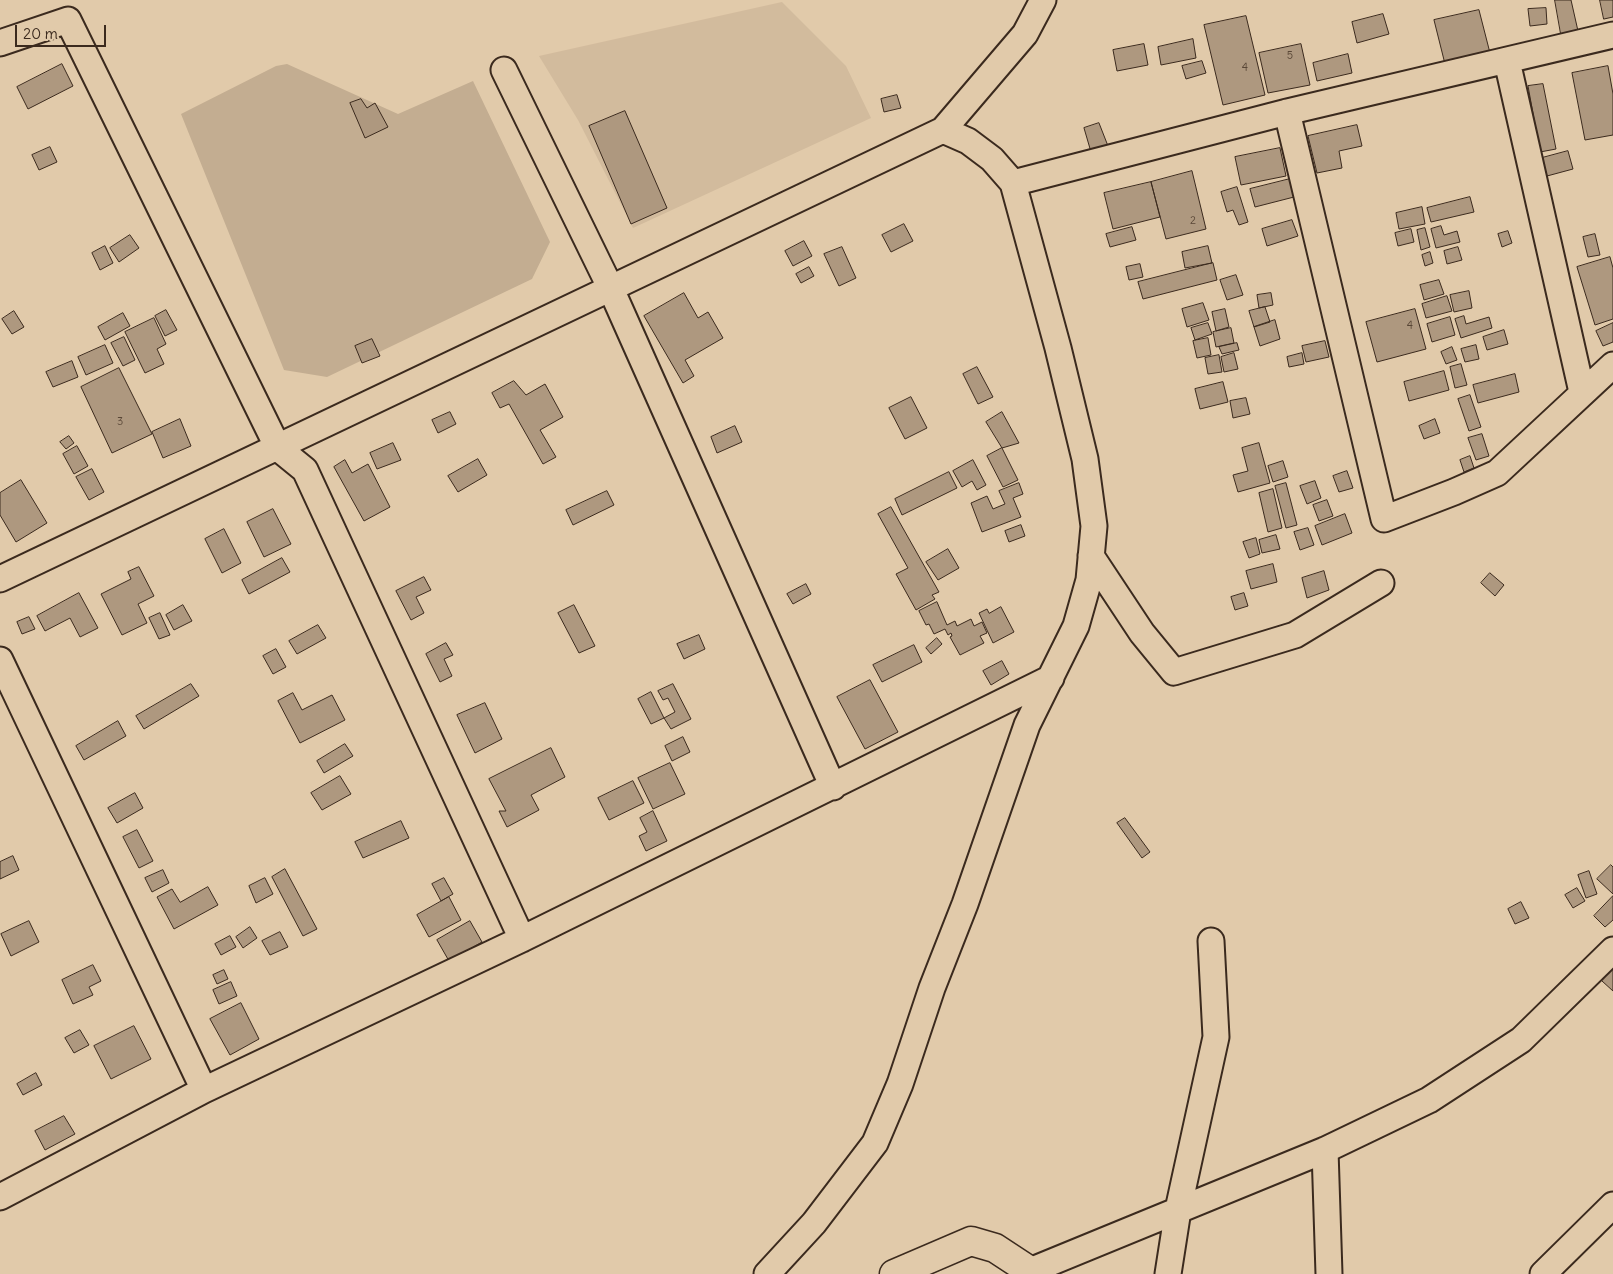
<!DOCTYPE html>
<html>
<head>
<meta charset="utf-8">
<style>
	body { margin:0 }
	#map { position:relative; width:1613px; height:1274px; overflow:hidden; background:#e1caaa; font-family:Delius,sans-serif }
	canvas { display:block }
	.scale { position:absolute; left:15px; top:25px; width:91px; height:22px; box-sizing:border-box; border:2px solid #3b2a1e; border-top:0; padding-left:6px; font-size:15px; line-height:18px; white-space:nowrap; color:#3b2a1e; -webkit-text-stroke:4px #e1caaa; paint-order:stroke }
</style>
</head>
<body>
<div id="map">
<canvas width="1613" height="1274"></canvas>
<div class="scale">20 m</div>
</div>
<script>
const g = document.querySelector('canvas').getContext('2d');
g.lineJoin = 'round';
function fillPath(path, color) {
  g.fillStyle = color;
  g.fill(path, 'evenodd');
}
function stroke(path, color, width, dash) {
  g.strokeStyle = color;
  g.lineWidth = width;
  g.lineCap = dash ? 'butt' : 'round';
  g.setLineDash(dash || []);
  g.stroke(path);
}
function write(font, color, halo, rows, align = 'center') {
  g.font = font + ' Delius,sans-serif';
  g.lineWidth = 4;
  g.setLineDash([]);
  g.textBaseline = 'middle';
  g.strokeStyle = halo;
  g.fillStyle = color;
  for (const [text, x, y, turn = 0] of rows) {
    g.save();
    g.translate(x, y);
    g.rotate((+turn || 0) * Math.PI / 180);
    g.textAlign = isNaN(turn) ? turn : align;
    if (halo) g.strokeText(text, 0, 0);
    g.fillText(text, 0, 0);
    g.restore();
  }
}
fillPath(new Path2D(`
	M 782,2 L 846,66 L 871,118 L 633,228 L 578,120 L 539,56 Z`), '#d2bb9d');
fillPath(new Path2D(`
	M 287,64 L 398,114 L 473,81 L 550,242 L 532,279 L 327,377 L 284,370 L 181,114 L 276,66 Z`), '#c3ad91');
const building = new Path2D(`
	M 1555,0 L 1571,0 L 1578,31 L 1561,34 Z
	M 1600,0 L 1613,0 L 1613,17 L 1604,19 Z
	M 1546,8 L 1547,24 L 1530,26 L 1528,9 Z
	M 1479,10 L 1490,53 L 1445,64 L 1434,20 Z
	M 1383,14 L 1389,34 L 1357,43 L 1352,22 Z
	M 1246,16 L 1265,95 L 1223,105 L 1204,25 Z
	M 1193,39 L 1196,58 L 1161,65 L 1158,47 Z
	M 1144,44 L 1148,65 L 1117,71 L 1113,50 Z
	M 1301,44 L 1310,85 L 1268,93 L 1259,53 Z
	M 1348,54 L 1352,73 L 1317,81 L 1313,63 Z
	M 1202,61 L 1206,73 L 1186,79 L 1182,66 Z
	M 62,64 L 73,86 L 28,109 L 17,87 Z
	M 1608,66 L 1613,94 L 1613,135 L 1585,140 L 1572,73 Z
	M 1543,84 L 1556,149 L 1540,152 L 1528,86 Z
	M 897,95 L 901,108 L 884,112 L 881,99 Z
	M 361,99 L 367,108 L 375,103 L 388,127 L 365,138 L 350,103 Z
	M 625,111 L 667,208 L 631,224 L 589,126 Z
	M 1099,123 L 1108,146 L 1091,152 L 1084,128 Z
	M 1357,125 L 1362,146 L 1339,151 L 1342,168 L 1317,173 L 1308,136 Z
	M 50,147 L 57,162 L 39,170 L 32,155 Z
	M 1280,148 L 1286,176 L 1241,185 L 1235,157 Z
	M 1568,151 L 1573,169 L 1547,176 L 1542,158 Z
	M 1192,171 L 1206,229 L 1166,239 L 1151,182 Z
	M 1290,179 L 1294,197 L 1255,207 L 1250,189 Z
	M 1151,182 L 1160,217 L 1113,229 L 1104,193 Z
	M 1237,187 L 1248,222 L 1239,225 L 1233,210 L 1227,212 L 1221,192 Z
	M 1470,197 L 1474,212 L 1431,222 L 1427,208 Z
	M 1422,207 L 1425,224 L 1399,229 L 1396,213 Z
	M 1292,220 L 1298,236 L 1267,246 L 1262,229 Z
	M 904,224 L 913,241 L 891,252 L 882,235 Z
	M 1441,226 L 1444,235 L 1457,231 L 1460,242 L 1436,248 L 1431,229 Z
	M 1132,227 L 1136,240 L 1110,247 L 1106,234 Z
	M 1425,228 L 1430,247 L 1421,250 L 1417,230 Z
	M 1411,229 L 1414,242 L 1398,246 L 1395,233 Z
	M 1508,231 L 1512,243 L 1502,247 L 1498,234 Z
	M 1595,234 L 1600,255 L 1588,257 L 1583,237 Z
	M 130,235 L 139,248 L 119,262 L 110,248 Z
	M 804,241 L 812,256 L 793,266 L 785,251 Z
	M 105,246 L 113,263 L 100,270 L 92,253 Z
	M 1208,246 L 1212,263 L 1185,268 L 1182,252 Z
	M 842,247 L 856,278 L 839,286 L 824,254 Z
	M 1458,247 L 1462,260 L 1447,264 L 1444,251 Z
	M 1430,252 L 1433,263 L 1425,266 L 1422,255 Z
	M 1610,257 L 1613,268 L 1613,319 L 1595,325 L 1577,267 Z
	M 1213,263 L 1217,280 L 1143,299 L 1138,282 Z
	M 1140,264 L 1143,277 L 1129,280 L 1126,267 Z
	M 809,267 L 814,276 L 801,283 L 796,274 Z
	M 1236,275 L 1243,295 L 1227,300 L 1220,280 Z
	M 1439,280 L 1444,294 L 1424,300 L 1420,285 Z
	M 1469,291 L 1472,308 L 1454,312 L 1450,295 Z
	M 684,293 L 698,318 L 708,312 L 723,338 L 685,360 L 694,376 L 683,383 L 644,316 Z
	M 1271,293 L 1273,305 L 1259,308 L 1257,295 Z
	M 1447,296 L 1452,311 L 1426,318 L 1422,304 Z
	M 1203,303 L 1209,320 L 1187,327 L 1182,309 Z
	M 1265,307 L 1270,322 L 1254,327 L 1249,311 Z
	M 1225,309 L 1229,327 L 1216,331 L 1212,312 Z
	M 1415,309 L 1426,349 L 1377,362 L 1366,322 Z
	M 166,310 L 177,330 L 165,336 L 155,316 Z
	M 14,311 L 24,327 L 12,334 L 2,319 Z
	M 123,313 L 130,326 L 105,340 L 98,327 Z
	M 1464,316 L 1466,324 L 1489,317 L 1492,328 L 1461,338 L 1455,319 Z
	M 1450,317 L 1455,335 L 1432,342 L 1427,324 Z
	M 154,318 L 166,344 L 157,349 L 164,364 L 145,373 L 125,332 Z
	M 1275,320 L 1280,339 L 1260,346 L 1254,327 Z
	M 1208,323 L 1212,334 L 1195,340 L 1191,328 Z
	M 1613,323 L 1613,342 L 1603,346 L 1596,331 Z
	M 1231,328 L 1234,343 L 1216,347 L 1213,332 Z
	M 1504,330 L 1508,344 L 1487,350 L 1483,337 Z
	M 124,337 L 135,360 L 123,366 L 111,343 Z
	M 1208,338 L 1211,355 L 1197,358 L 1193,341 Z
	M 372,339 L 380,356 L 362,363 L 355,346 Z
	M 1325,341 L 1329,357 L 1306,362 L 1302,346 Z
	M 1237,343 L 1239,350 L 1222,354 L 1219,347 Z
	M 105,345 L 113,363 L 86,375 L 78,357 Z
	M 1476,345 L 1479,359 L 1465,362 L 1461,349 Z
	M 1452,347 L 1457,360 L 1446,364 L 1441,352 Z
	M 1234,353 L 1238,369 L 1224,372 L 1221,357 Z
	M 1302,353 L 1304,364 L 1289,367 L 1287,357 Z
	M 1219,355 L 1222,372 L 1208,374 L 1205,358 Z
	M 72,361 L 78,377 L 53,387 L 46,372 Z
	M 1461,364 L 1467,385 L 1455,388 L 1450,367 Z
	M 977,367 L 993,397 L 978,404 L 963,374 Z
	M 119,368 L 152,434 L 112,453 L 81,387 Z
	M 1444,371 L 1449,390 L 1409,401 L 1404,382 Z
	M 1515,374 L 1519,392 L 1478,403 L 1473,385 Z
	M 514,381 L 526,395 L 545,384 L 563,417 L 540,430 L 556,457 L 543,464 L 509,404 L 500,408 L 492,393 Z
	M 1223,382 L 1228,402 L 1200,409 L 1195,389 Z
	M 1470,395 L 1481,427 L 1469,431 L 1458,399 Z
	M 911,397 L 927,428 L 905,439 L 889,408 Z
	M 1246,398 L 1250,414 L 1233,418 L 1230,401 Z
	M 450,412 L 456,424 L 438,433 L 432,420 Z
	M 1002,412 L 1019,443 L 1002,448 L 986,422 Z
	M 180,419 L 191,446 L 163,458 L 152,432 Z
	M 1435,419 L 1440,433 L 1424,439 L 1419,426 Z
	M 735,426 L 742,442 L 717,453 L 711,437 Z
	M 1482,434 L 1489,456 L 1476,460 L 1468,438 Z
	M 69,436 L 74,443 L 66,449 L 60,442 Z
	M 393,443 L 401,460 L 377,469 L 370,453 Z
	M 1259,443 L 1270,483 L 1238,492 L 1233,475 L 1248,471 L 1242,448 Z
	M 77,446 L 88,466 L 74,474 L 63,454 Z
	M 1002,448 L 1018,480 L 1003,487 L 987,456 Z
	M 1470,456 L 1474,468 L 1464,472 L 1460,460 Z
	M 478,459 L 487,475 L 458,492 L 448,476 Z
	M 345,460 L 352,473 L 368,464 L 390,507 L 364,521 L 334,467 Z
	M 973,460 L 986,485 L 977,490 L 972,481 L 962,487 L 953,471 Z
	M 1283,461 L 1288,477 L 1273,482 L 1268,466 Z
	M 92,469 L 104,492 L 89,500 L 76,477 Z
	M 1347,471 L 1353,488 L 1339,492 L 1333,476 Z
	M 949,472 L 957,488 L 902,515 L 895,499 Z
	M 21,480 L 47,523 L 16,542 L 0,515 L 0,493 Z
	M 1315,481 L 1321,498 L 1307,504 L 1300,486 Z
	M 1019,483 L 1023,494 L 1013,498 L 1021,517 L 982,532 L 971,503 L 987,496 L 993,509 L 1005,504 L 999,491 Z
	M 1286,483 L 1297,525 L 1286,528 L 1275,486 Z
	M 1273,489 L 1282,528 L 1268,532 L 1259,493 Z
	M 607,491 L 614,505 L 573,525 L 566,510 Z
	M 1327,500 L 1333,516 L 1319,521 L 1313,505 Z
	M 891,507 L 939,592 L 932,595 L 935,599 L 916,610 L 896,574 L 908,568 L 878,514 Z
	M 273,509 L 291,544 L 264,557 L 247,522 Z
	M 1345,514 L 1352,533 L 1322,545 L 1315,526 Z
	M 1021,525 L 1025,536 L 1009,542 L 1005,531 Z
	M 1308,528 L 1314,545 L 1300,550 L 1294,532 Z
	M 224,529 L 241,563 L 222,573 L 205,539 Z
	M 1276,535 L 1280,549 L 1262,553 L 1259,540 Z
	M 1256,538 L 1260,554 L 1249,558 L 1243,542 Z
	M 948,549 L 959,568 L 938,580 L 926,562 Z
	M 282,558 L 290,572 L 249,594 L 242,580 Z
	M 1273,564 L 1277,582 L 1251,589 L 1246,571 Z
	M 139,567 L 154,596 L 138,604 L 147,623 L 122,635 L 101,594 L 131,579 L 128,572 Z
	M 1324,571 L 1329,590 L 1307,598 L 1302,578 Z
	M 1490,573 L 1504,585 L 1495,596 L 1481,583 Z
	M 424,577 L 431,590 L 416,597 L 424,613 L 411,620 L 396,591 Z
	M 806,584 L 811,594 L 793,604 L 787,594 Z
	M 79,593 L 98,628 L 80,637 L 70,618 L 45,631 L 37,616 Z
	M 1244,593 L 1248,606 L 1235,610 L 1231,597 Z
	M 937,602 L 947,625 L 955,621 L 957,626 L 971,619 L 974,626 L 982,622 L 987,633 L 980,636 L 984,643 L 960,655 L 950,637 L 952,636 L 951,633 L 948,635 L 945,629 L 934,634 L 929,624 L 926,625 L 919,611 Z
	M 183,605 L 192,621 L 174,630 L 166,615 Z
	M 574,605 L 595,646 L 579,653 L 558,613 Z
	M 1001,607 L 1014,632 L 993,643 L 979,613 L 987,609 L 989,613 Z
	M 160,613 L 170,635 L 159,639 L 149,618 Z
	M 29,617 L 35,629 L 22,634 L 17,622 Z
	M 318,625 L 326,638 L 297,654 L 289,641 Z
	M 699,635 L 705,649 L 684,659 L 677,644 Z
	M 937,638 L 942,644 L 931,654 L 926,648 Z
	M 446,643 L 453,655 L 444,659 L 452,676 L 440,682 L 426,654 Z
	M 914,645 L 922,662 L 882,682 L 873,665 Z
	M 276,649 L 286,667 L 273,674 L 263,656 Z
	M 1002,661 L 1009,674 L 991,685 L 983,671 Z
	M 870,680 L 898,732 L 865,749 L 837,697 Z
	M 191,684 L 199,696 L 144,729 L 136,716 Z
	M 673,684 L 691,719 L 671,729 L 664,718 L 675,712 L 668,698 L 663,700 L 658,691 Z
	M 651,692 L 664,718 L 651,724 L 638,699 Z
	M 293,693 L 302,710 L 332,695 L 345,720 L 300,743 L 278,701 Z
	M 485,703 L 502,739 L 475,753 L 457,715 Z
	M 118,721 L 126,736 L 84,760 L 76,746 Z
	M 683,737 L 690,752 L 672,761 L 665,746 Z
	M 345,744 L 353,756 L 324,773 L 317,761 Z
	M 551,748 L 565,777 L 531,795 L 539,810 L 507,827 L 499,811 L 506,811 L 489,779 Z
	M 670,763 L 685,794 L 653,809 L 638,778 Z
	M 340,776 L 351,794 L 322,810 L 311,793 Z
	M 633,781 L 644,803 L 609,820 L 598,798 Z
	M 135,793 L 143,808 L 117,823 L 108,808 Z
	M 653,811 L 667,841 L 646,851 L 639,836 L 647,832 L 640,818 Z
	M 1125,818 L 1150,852 L 1142,858 L 1117,823 Z
	M 401,821 L 409,838 L 363,858 L 355,842 Z
	M 137,830 L 153,861 L 139,868 L 123,837 Z
	M 13,856 L 19,870 L 0,879 L 0,862 Z
	M 1611,865 L 1613,867 L 1613,894 L 1597,879 Z
	M 285,869 L 317,929 L 303,936 L 272,877 Z
	M 163,870 L 169,883 L 152,892 L 145,878 Z
	M 1589,871 L 1597,894 L 1586,898 L 1578,875 Z
	M 265,878 L 273,894 L 256,903 L 249,886 Z
	M 444,878 L 453,894 L 441,901 L 432,884 Z
	M 208,887 L 218,905 L 174,929 L 157,897 L 172,889 L 180,902 Z
	M 1577,888 L 1585,901 L 1573,908 L 1565,895 Z
	M 1613,896 L 1613,920 L 1605,927 L 1594,916 Z
	M 449,897 L 461,920 L 429,937 L 417,915 Z
	M 1521,902 L 1529,918 L 1515,924 L 1508,909 Z
	M 29,921 L 39,942 L 11,956 L 1,934 Z
	M 470,921 L 482,942 L 449,961 L 437,940 Z
	M 250,927 L 257,938 L 243,948 L 236,937 Z
	M 280,932 L 288,947 L 270,955 L 262,941 Z
	M 230,936 L 236,947 L 221,955 L 215,944 Z
	M 93,965 L 101,981 L 89,987 L 93,995 L 73,1004 L 62,980 Z
	M 1613,968 L 1613,991 L 1602,981 Z
	M 224,970 L 228,979 L 217,984 L 213,975 Z
	M 231,982 L 237,996 L 219,1004 L 213,990 Z
	M 241,1003 L 259,1039 L 230,1055 L 210,1019 Z
	M 134,1026 L 151,1059 L 111,1079 L 94,1046 Z
	M 80,1030 L 89,1045 L 74,1053 L 65,1038 Z
	M 36,1073 L 42,1085 L 23,1095 L 17,1084 Z
	M 64,1116 L 75,1134 L 45,1150 L 35,1131 Z`);
fillPath(building, '#ae987f');
stroke(building, '#3b2a1e', 1);
const minor = new Path2D(`
	M 0,43 L 68,20 L 278,448 L 305,470 L 522,939
	M 1507,61 L 1582,392
	M 504,70 L 611,289 L 833,787
	M 1287,112 L 1384,519 L 1454,492 L 1497,473 L 1613,365
	M 1013,183 L 1287,112 L 1613,35
	M 1091,556 L 1142,633 L 1174,672 L 1295,635 L 1381,583
	M 0,579 L 943,130 L 1025,34 L 1043,0
	M 0,660 L 204,1090
	M 1325,1150 L 1329,1274
	M 0,1197 L 204,1090 L 522,939 L 1051,678
	M 767,1274 L 814,1223 L 875,1143 L 900,1084 L 932,988 L 965,904 L 1027,725 L 1076,626 L 1089,580 L 1094,526 L 1085,459 L 1058,348 L 1013,183 L 992,159 L 968,141 L 943,130
	M 1031,1274 L 1030,1271 L 1325,1150 L 1429,1100 L 1521,1040 L 1613,950
	M 1168,1274 L 1178,1210 L 1216,1037 L 1211,941
	M 1543,1274 L 1613,1205`);
const tertiary = new Path2D(`
	M 894,1274 L 971,1241 L 995,1248 L 1030,1271`);
stroke(minor, '#3b2a1e', 29);
stroke(tertiary, '#3b2a1e', 31);
stroke(minor, '#e1caaa', 25);
stroke(tertiary, '#e1caaa', 28);
write('11px', '#584636', null, [
	["5",1290,56],
	["4",1245,68],
	["2",1193,221],
	["4",1410,326],
	["3",120,422]
]);
</script>
</body>
</html>
